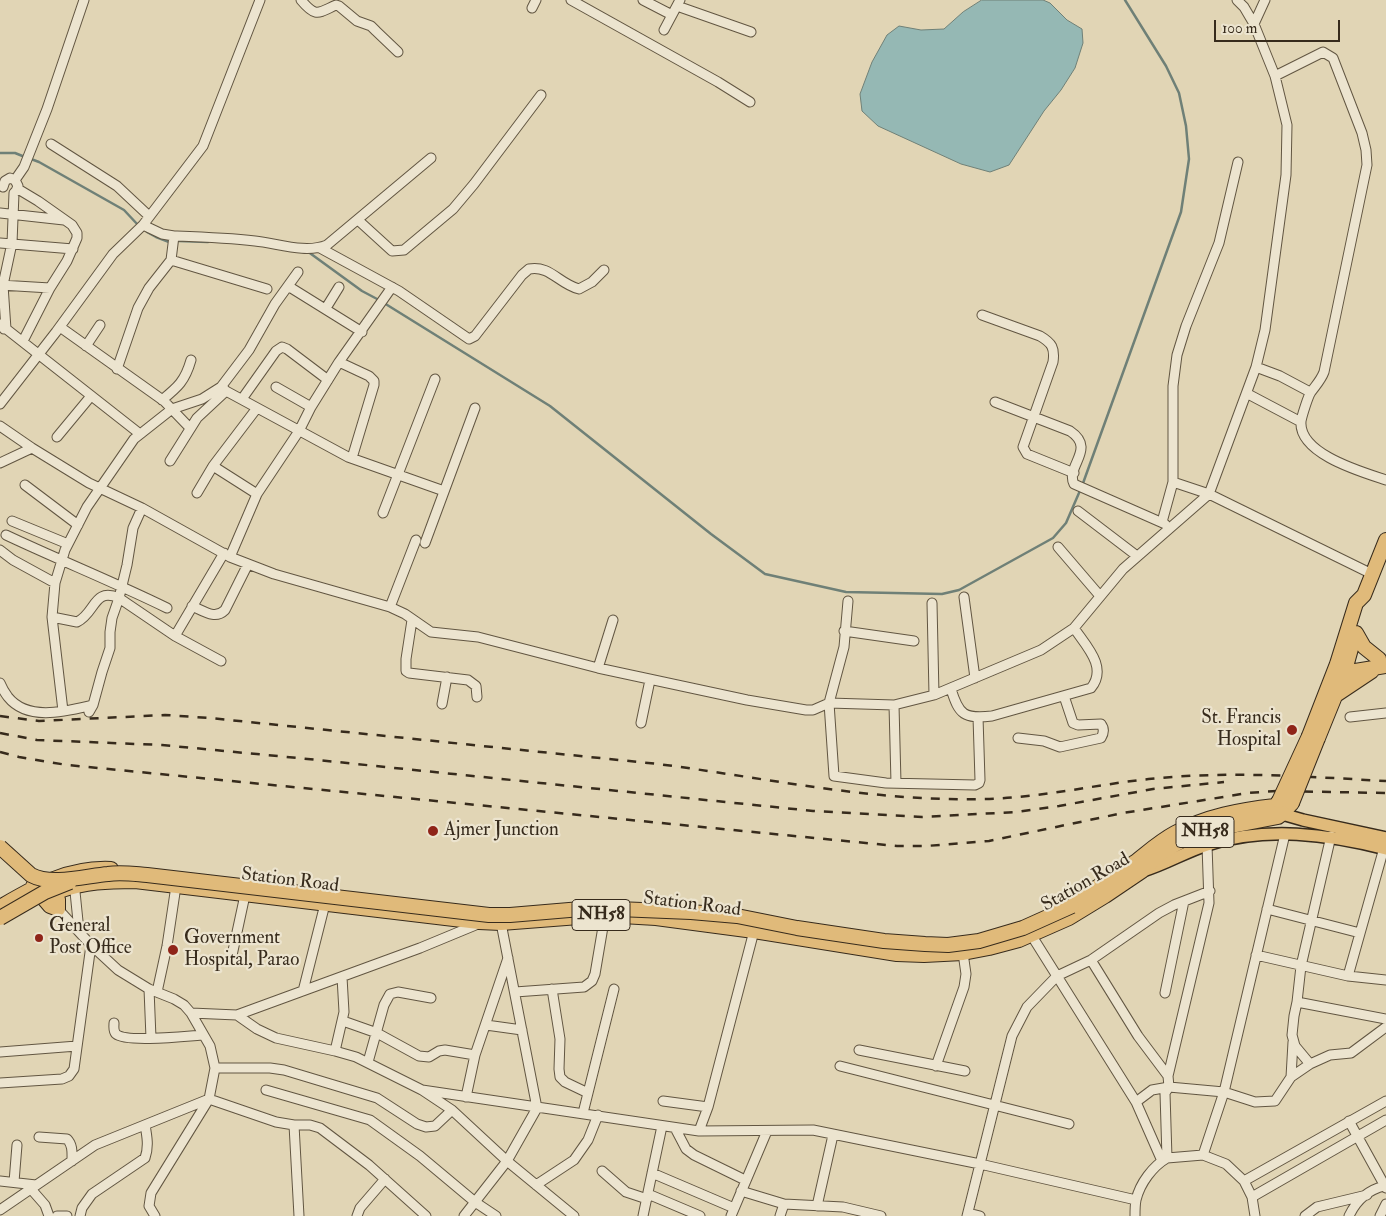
<!DOCTYPE html>
<html>
<head>
<meta charset="utf-8">
<style>
	body { margin:0 }
	#map { position:relative; width:1386px; height:1216px; overflow:hidden; background:#e1d5b5; font-family:"IM FELL Double Pica",serif }
	canvas { display:block }
	.scale { position:absolute; left:1214px; top:20px; width:126px; height:22px; box-sizing:border-box; border:2px solid #372b1c; border-top:0; padding-left:6px; font-size:15px; line-height:18px; white-space:nowrap; color:#372b1c; -webkit-text-stroke:4px #ece4cf; paint-order:stroke }
</style>
</head>
<body>
<div id="map">
<canvas width="1386" height="1216"></canvas>
<div class="scale">100 m</div>
</div>
<script>
const g = document.querySelector('canvas').getContext('2d');
g.lineJoin = 'round';
function fillPath(path, color) {
  g.fillStyle = color;
  g.fill(path, 'evenodd');
}
function stroke(path, color, width, dash) {
  g.strokeStyle = color;
  g.lineWidth = width;
  g.lineCap = dash ? 'butt' : 'round';
  g.setLineDash(dash || []);
  g.stroke(path);
}
function write(font, color, halo, rows, align = 'center') {
  g.font = font + ' "IM FELL Double Pica",serif';
  g.lineWidth = 4.5;
  g.setLineDash([]);
  g.textBaseline = 'middle';
  g.strokeStyle = halo;
  g.fillStyle = color;
  for (const [text, x, y, turn = 0] of rows) {
    g.save();
    g.translate(x, y);
    g.rotate((+turn || 0) * Math.PI / 180);
    g.textAlign = isNaN(turn) ? turn : align;
    if (halo) g.strokeText(text, 0, 0);
    g.fillText(text, 0, 0);
    g.restore();
  }
}
const water = new Path2D(`
	M 982,0 L 1043,0 L 1050,3 L 1067,20 L 1082,29 L 1083,43 L 1075,68 L 1061,90 L 1044,111 L 1009,165 L 990,172 L 961,164 L 878,126 L 862,111 L 860,94 L 872,62 L 887,35 L 899,26 L 921,30 L 944,29 L 963,12 Z`);
fillPath(water, '#95b8b4');
stroke(water, '#6f8077', 1);
stroke(new Path2D(`
	M 0,153 L 15,153 L 25,157
	M 31,159 L 39,162 L 124,210 L 138,225
	M 147,232 L 156,237 L 169,242
	M 179,241 L 208,242
	M 307,251 L 362,291 L 379,300
	M 384,303 L 550,406 L 711,534 L 765,574 L 846,592 L 942,594 L 959,590 L 1053,538 L 1066,523 L 1082,486 L 1181,212 L 1189,159 L 1186,126 L 1179,93 L 1166,66 L 1125,0`), '#6f8077', 2.5);
const minor = new Path2D(`
	M 301,0 C 316,18 318,13 336,5 L 339,6 L 357,21 L 371,26 L 376,31 L 398,52
	M 571,0 L 718,82 L 750,102
	M 643,0 L 672,15
	M 677,6 L 751,32
	M 532,8 L 536,0
	M 1254,24 L 1265,0
	M 664,30 L 680,0
	M 1275,76 L 1323,52 L 1333,58 L 1362,133 L 1366,150 L 1367,165 L 1324,372 C 1321,380 1316,385 1311,392 C 1308,396 1302,416 1301,421 C 1298,454 1362,472 1386,480
	M 51,144 L 117,186 L 149,216
	M 15,180 L 24,167 L 47,109 L 84,0
	M 3,187 L 5,181 L 10,178 L 15,180 L 18,186 L 16,191 L 14,193 L 12,243 L 3,285 L 6,329 L 4,329
	M 18,189 L 38,201 L 72,225 L 77,233 L 77,238 L 67,261 L 50,288 L 23,341
	M 0,213 L 64,220
	M 358,220 L 392,251 L 404,250 L 453,209 L 474,184 L 541,95
	M 143,225 L 162,234 L 174,236 C 200,237 228,238 255,241 C 277,243 305,254 327,245 L 431,158
	M 0,243 L 73,249
	M 320,248 L 399,291 L 469,339 L 475,336 L 522,275 L 529,269 C 550,265 559,284 579,289 L 592,282 L 604,270
	M 171,260 L 267,289
	M 0,285 L 50,288
	M 288,286 L 362,332
	M 326,308 L 339,287
	M 982,315 L 1040,336 C 1052,343 1055,348 1053,362 L 1023,447 L 1027,454 L 1074,473
	M 0,324 L 140,434
	M 60,327 L 164,401 L 190,428
	M 86,346 L 100,325
	M 339,362 L 369,376 L 374,381 L 374,385 L 352,458
	M 1256,367 L 1280,376 L 1310,392
	M 117,369 L 138,308 L 149,288 L 171,260 L 174,236
	M 276,387 L 311,407
	M 226,391 L 348,457 L 444,491
	M 1248,394 L 1301,422
	M 242,399 L 276,351 L 282,347 L 287,349 L 328,380
	M 162,400 C 178,387 185,381 191,360
	M 995,402 L 1070,431 C 1097,449 1065,466 1074,484 L 1165,524
	M 0,404 L 56,332 L 113,254 L 143,225 L 203,146 L 260,0
	M 257,408 L 213,466 L 257,494
	M 0,426 L 32,448 L 89,483 L 142,508 L 230,557 L 274,574 L 390,607 L 405,614 L 431,632 L 478,637 L 598,668 L 747,700 L 806,710 L 813,710 L 829,703 L 894,705 L 934,695 L 1041,650 L 1074,628 L 1123,569 L 1209,494 L 1256,367 L 1265,330 L 1286,175 L 1287,125 L 1275,76 L 1254,24 L 1244,7 L 1237,0
	M 57,437 L 91,396
	M 170,461 L 197,418 L 226,391 L 223,388
	M 0,463 L 32,448
	M 1173,482 L 1209,494 L 1372,574
	M 25,485 L 78,525
	M 197,493 L 213,466
	M 1078,511 L 1137,556
	M 383,513 L 435,379
	M 12,521 L 68,544
	M 1162,522 L 1173,482 L 1173,386 L 1177,355 L 1186,326 L 1219,243 L 1238,162
	M 6,535 C 59,560 114,582 167,608
	M 425,543 L 475,408
	M 1058,547 L 1100,596
	M 0,550 L 13,560 L 55,583
	M 230,557 L 257,494 L 299,431 L 311,407 L 339,362 L 392,287
	M 964,597 L 975,678
	M 848,601 L 844,647 L 829,703 L 834,776 L 886,783 L 975,785 L 979,783 L 980,780 L 978,717
	M 932,603 L 934,695
	M 192,606 C 204,611 215,620 225,610 L 248,564
	M 390,607 L 416,540
	M 52,617 L 77,622 C 96,613 93,587 119,598 L 175,636 L 221,661
	M 412,620 L 406,659 L 406,671 L 409,673 L 468,680 L 476,686 L 477,697
	M 844,631 L 914,641
	M 175,636 L 224,553
	M 598,668 L 613,620
	M 0,683 C 2,688 5,693 8,697 C 28,722 67,711 93,705
	M 951,689 C 959,715 964,719 992,716 L 1091,688 C 1108,667 1086,646 1074,628
	M 442,704 L 447,677
	M 894,705 L 896,783
	M 63,711 L 52,617 L 55,583 L 65,550 L 87,507 L 134,439 L 172,409 L 202,399 L 221,387 L 249,350 L 275,304 L 298,272
	M 89,712 L 93,705 L 102,672 L 110,648 L 110,632 L 112,618 L 119,598 L 127,565 L 133,528 L 142,508
	M 1350,717 L 1386,713
	M 641,723 L 650,680
	M 1018,738 L 1044,741 L 1060,747 L 1101,738 C 1104,733 1104,728 1101,724 L 1078,725 L 1073,723 L 1064,696
	M 74,882 L 79,931
	M 58,909 L 91,945 L 118,970 L 149,989 L 174,999 L 184,1005 L 191,1013 L 210,1046 L 215,1068 L 209,1099 L 151,1193 L 149,1206 L 155,1216
	M 1267,909 L 1360,933
	M 1035,941 L 1136,1102 L 1162,1161
	M 1256,955 L 1348,976 L 1386,980
	M 231,960 L 245,895
	M 1091,960 L 1138,1036 L 1168,1076
	M 1348,976 L 1384,848
	M 149,989 L 151,1038
	M 552,989 L 560,1039 L 559,1069 L 560,1077 L 565,1082 L 588,1093
	M 303,991 L 325,904
	M 157,992 L 167,946 L 176,886
	M 515,992 L 584,987 L 592,981 L 595,974 L 605,915
	M 1165,993 L 1184,901
	M 1297,1002 L 1386,1019
	M 191,1013 L 237,1015 L 420,948 L 478,924
	M 237,1015 L 257,1029 L 276,1038 L 335,1051 L 356,1057 L 422,1090 L 452,1110 L 507,1161 L 574,1216
	M 343,1021 L 377,1033 L 419,1056 L 429,1057 L 439,1051 L 445,1050 L 475,1055
	M 114,1023 C 114,1027 113,1031 116,1034 C 126,1043 188,1036 203,1035
	M 486,1025 L 522,1030
	M 859,1050 L 965,1071
	M 335,1051 L 344,1012 L 342,977
	M 0,1052 L 77,1046
	M 368,1062 L 384,1005 L 390,994 L 398,992 L 431,998
	M 1310,1064 L 1295,1046 L 1292,1035 L 1294,1016 L 1297,1002 L 1301,966 L 1331,836
	M 840,1066 L 1069,1124
	M 936,1066 L 964,987 L 966,974 L 963,953
	M 215,1068 L 270,1068 L 284,1070 L 377,1098 L 417,1124 L 426,1127 L 435,1126 L 452,1110
	M 1291,1077 L 1293,1042
	M 0,1083 L 62,1079 L 69,1076 L 74,1069 L 91,945
	M 266,1090 L 370,1120 L 420,1156 L 475,1202 L 496,1216
	M 422,1090 L 699,1131 L 813,1130 L 980,1164 L 1136,1200
	M 466,1097 L 475,1055 L 508,958
	M 663,1101 L 708,1107
	M 1136,1102 L 1152,1090 L 1169,1087 L 1224,1092 L 1255,1102 L 1275,1101 L 1291,1077 L 1310,1064 L 1330,1055 L 1351,1053 L 1386,1027
	M 583,1113 L 614,989
	M 1349,1121 L 1386,1188
	M 294,1125 L 310,1125 L 320,1128 L 369,1165 L 426,1216
	M 675,1128 L 686,1149 L 694,1155 L 745,1180
	M 699,1131 L 708,1107 L 754,931
	M 39,1137 L 67,1139 C 73,1145 72,1153 72,1161
	M 1203,1155 L 1224,1092 L 1285,834
	M 1167,1158 L 1165,1093 L 1169,1087 L 1168,1076 L 1209,903 L 1207,845
	M 602,1171 L 626,1192 L 647,1199
	M 652,1173 L 734,1208
	M 0,1181 L 36,1185
	M 1244,1181 L 1386,1101
	M 14,1182 L 17,1145
	M 536,1185 L 574,1160 L 588,1140 L 598,1115
	M 31,1189 L 45,1205 L 49,1216
	M 741,1191 L 784,1204 L 843,1207 L 881,1216
	M 648,1194 L 700,1216
	M 1252,1197 L 1386,1120
	M 817,1206 L 833,1135
	M 0,1210 L 95,1145 L 209,1099 L 276,1122 L 294,1125 L 299,1216
	M 968,1213 L 980,1216
	M 57,1216 L 67,1216
	M 80,1216 L 82,1208 L 92,1194 L 145,1158 C 149,1147 147,1136 145,1125
	M 357,1216 L 360,1208 L 385,1179
	M 464,1216 L 507,1161 L 537,1108 L 501,923
	M 643,1216 L 662,1126
	M 731,1216 L 767,1131
	M 780,1216 L 784,1204
	M 967,1216 L 1012,1036 L 1027,1007 L 1057,976 L 1091,960 L 1159,913 L 1174,905 L 1210,891
	M 1135,1216 C 1135,1211 1135,1205 1136,1200 C 1140,1183 1153,1166 1167,1158 L 1203,1155 L 1226,1164 L 1244,1181 L 1252,1197 L 1255,1216
	M 1305,1216 L 1317,1207 L 1367,1195
	M 1349,1216 C 1356,1201 1368,1190 1384,1186
	M 1380,1216 L 1386,1204`);
const major = new Path2D(`
	M 1278,809 L 1282,814 L 1303,820 L 1386,838
	M 1143,871 C 1166,864 1185,852 1207,845 C 1266,826 1328,834 1386,849`);
const highway = new Path2D(`
	M 1356,633 L 1364,647 L 1379,659
	M 1337,674 L 1386,666
	M 1336,695 L 1372,671
	M 1309,736 L 1337,664 L 1356,603 L 1364,595 L 1386,540
	M 1318,738 L 1344,674 L 1352,645
	M 33,886 L 50,906 L 58,909 L 58,899 L 46,886
	M 59,891 C 86,882 107,881 135,881 L 479,922 L 501,923 L 605,915 L 656,918 L 754,931 L 897,954 L 924,955 L 963,953 L 989,948 L 1019,940 L 1069,918 L 1105,896 L 1142,871 L 1161,853 L 1185,839 L 1211,830 L 1278,817 L 1282,814 L 1292,803
	M 0,907 C 36,886 68,867 111,869
	M 1059,908 C 1085,896 1111,879 1135,862 C 1148,852 1160,841 1175,833 C 1207,816 1240,810 1275,806 L 1279,801`);
stroke(minor, '#625642', 11);
stroke(major, '#372b1c', 14);
stroke(highway, '#372b1c', 16);
stroke(minor, '#ece4cf', 9);
stroke(major, '#e0ba7a', 11);
stroke(highway, '#e0ba7a', 14);
stroke(new Path2D(`
	M 0,716 L 39,721 L 165,715 L 210,718 L 658,764 C 767,778 874,802 984,799 C 1043,798 1101,783 1160,778 C 1235,771 1311,777 1386,781
	M 0,733 L 37,740 L 162,745 L 298,758 L 813,811 L 922,817 L 1016,812 L 1059,806 L 1153,789 L 1224,782
	M 0,752 L 19,757 L 67,765 L 897,846 L 926,846 L 989,841 L 1123,813 L 1248,793 L 1277,791 L 1386,793`), '#372b1c', 2.5, [9, 9]);
const highwayBridge = new Path2D(`
	M 1279,801 L 1309,736
	M 1292,803 L 1318,738
	M 0,847 L 31,875 C 51,886 86,876 108,874 C 121,872 134,874 147,875 L 489,915 L 510,915 L 593,908 L 691,912 L 737,916 L 797,928 L 884,941 L 925,944 L 948,945 L 979,941 L 1023,928 L 1072,906
	M 0,918 L 45,892 L 70,882`);
stroke(highwayBridge, '#372b1c', 16, []);
stroke(highwayBridge, '#e0ba7a', 14);
for (const [x, y, r, color] of [
	[1292,730,6,"#8f2418"],
	[433,831,6,"#8f2418"],
	[39,938,5,"#8f2418"],
	[173,950,6,"#8f2418"]
]) {
  const dot = new Path2D();
  dot.arc(x, y, r, 0, 2 * Math.PI);
  g.fillStyle = color;
  g.fill(dot);
  stroke(dot, '#ece4cf', 2);
}
for (const [x, y, w] of [
	[1205,832,58],
	[601,915,58]
]) {
  const box = new Path2D();
  box.roundRect(x - w / 2, y - 15.5, w, 31, 4);
  g.fillStyle = '#ece4cf';
  g.fill(box);
  stroke(box, '#372b1c', 1);
}
write('bold 18px', '#372b1c', null, [
	["NH58",1205,832],
	["NH58",601,915]
]);
write('19px', '#372b1c', '#ece4cf', [
	["St. Francis",1281,719,"right"],
	["Hospital",1281,741,"right"],
	["Ajmer Junction",444,831],
	["General",49,927],
	["Post Office",49,949],
	["Government",184,939],
	["Hospital, Parao",184,961]
], 'left');
write('19px', '#372b1c', '#ece4cf', [
	["Station Road",290,881,7],
	["Station Road",1086,883,-30],
	["Station Road",692,905,7]
]);
</script>
</body>
</html>
